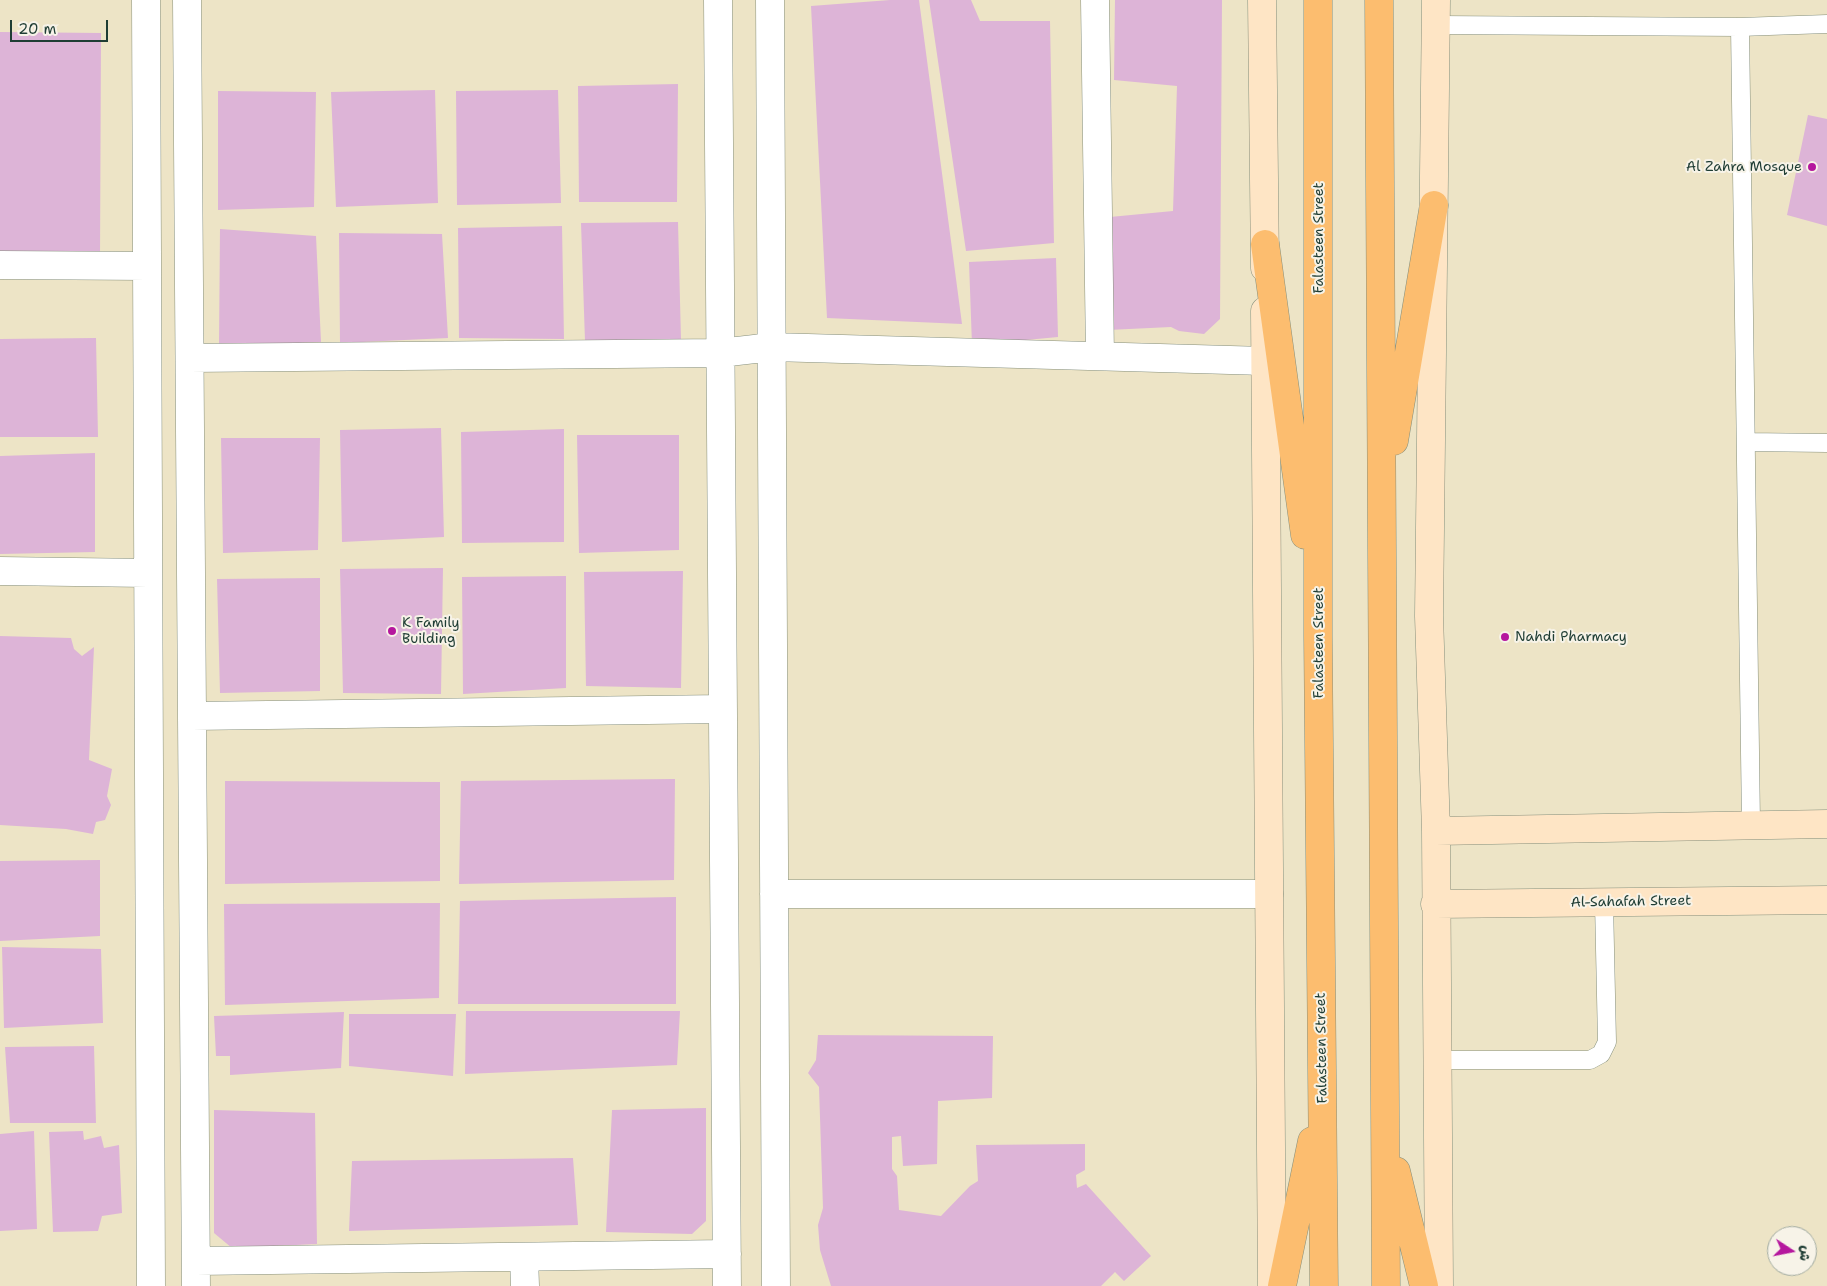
<!DOCTYPE html>
<html>
<head>
<meta charset="utf-8">
<style>
	body { margin:0 }
	#map { position:relative; width:1827px; height:1286px; overflow:hidden; background:#ede4c6; font-family:"Shantell Sans","Playpen Sans Arabic",sans-serif }
	canvas { display:block }
	.north { position:absolute; left:1767px; top:1226px; width:50px; height:50px; box-sizing:border-box; background:#f7f3e8; border:1px solid #a1aaa0; border-radius:50%; rotate:101deg; font-size:14px; font-weight:700; line-height:20px; text-align:center; color:#1f3d34 }
	.north::after { content:''; display:block; margin:auto; width:18px; height:22px; background:#b5179e; clip-path:polygon(50% 0,100% 100%,50% 72%,0 100%) }
	.scale { position:absolute; left:10px; top:20px; width:98px; height:22px; box-sizing:border-box; border:2px solid #1f3d34; border-top:0; padding-left:6px; font-size:15px; line-height:18px; white-space:nowrap; color:#1f3d34; -webkit-text-stroke:4px #f7f3e8; paint-order:stroke }
</style>
</head>
<body>
<div id="map">
<canvas width="1827" height="1286"></canvas>
<div class="north">ش</div>
<div class="scale">20 m</div>
</div>
<script>
const g = document.querySelector('canvas').getContext('2d');
g.lineJoin = 'round';
function fillPath(path, color) {
  g.fillStyle = color;
  g.fill(path, 'evenodd');
}
function stroke(path, color, width, dash) {
  g.strokeStyle = color;
  g.lineWidth = width;
  g.lineCap = dash ? 'butt' : 'round';
  g.setLineDash(dash || []);
  g.stroke(path);
}
function write(font, color, halo, rows, align = 'center') {
  g.font = font + ' "Shantell Sans",sans-serif';
  g.lineWidth = 4;
  g.setLineDash([]);
  g.textBaseline = 'middle';
  g.strokeStyle = halo;
  g.fillStyle = color;
  for (const [text, x, y, turn = 0] of rows) {
    g.save();
    g.translate(x, y);
    g.rotate((+turn || 0) * Math.PI / 180);
    g.textAlign = isNaN(turn) ? turn : align;
    if (halo) g.strokeText(text, 0, 0);
    g.fillText(text, 0, 0);
    g.restore();
  }
}
fillPath(new Path2D(`
	M 890,0 L 919,0 L 962,324 L 827,318 L 811,6 Z
	M 929,0 L 971,0 L 980,21 L 1050,21 L 1054,243 L 966,251 Z
	M 1115,0 L 1222,0 L 1220,319 L 1204,334 L 1179,331 L 1171,327 L 1108,330 L 1110,217 L 1173,211 L 1177,86 L 1114,80 Z
	M 0,32 L 101,33 L 100,258 L 0,257 Z
	M 678,84 L 677,202 L 579,202 L 578,86 Z
	M 435,90 L 438,203 L 336,207 L 331,92 Z
	M 558,90 L 561,203 L 457,205 L 456,91 Z
	M 218,91 L 316,92 L 314,207 L 218,210 Z
	M 1808,115 L 1827,119 L 1827,226 L 1787,215 Z
	M 678,222 L 681,340 L 585,341 L 581,223 Z
	M 562,226 L 564,339 L 459,338 L 458,228 Z
	M 220,229 L 316,236 L 321,342 L 219,347 Z
	M 339,233 L 442,234 L 448,338 L 340,343 Z
	M 1056,258 L 1058,337 L 972,345 L 969,262 Z
	M 96,338 L 98,437 L 0,437 L 0,339 Z
	M 441,428 L 444,537 L 342,542 L 340,430 Z
	M 564,429 L 564,542 L 462,543 L 461,432 Z
	M 577,435 L 679,435 L 679,550 L 579,553 Z
	M 221,438 L 320,438 L 318,550 L 223,553 Z
	M 95,453 L 95,552 L 0,554 L 0,456 Z
	M 443,568 L 441,694 L 343,693 L 340,569 Z
	M 683,571 L 681,688 L 586,686 L 584,572 Z
	M 566,576 L 566,688 L 463,694 L 462,577 Z
	M 320,578 L 320,691 L 220,693 L 217,579 Z
	M 0,636 L 71,638 L 74,649 L 82,656 L 94,647 L 89,760 L 112,769 L 107,796 L 111,805 L 105,820 L 96,822 L 93,834 L 66,829 L 0,825 Z
	M 675,779 L 674,880 L 459,884 L 461,781 Z
	M 225,781 L 440,782 L 440,881 L 225,884 Z
	M 100,860 L 100,936 L 0,941 L 0,861 Z
	M 676,897 L 676,1004 L 458,1004 L 460,901 Z
	M 440,903 L 439,998 L 225,1005 L 224,904 Z
	M 2,947 L 101,949 L 103,1023 L 4,1028 Z
	M 466,1011 L 680,1011 L 677,1065 L 465,1074 Z
	M 344,1012 L 341,1068 L 230,1075 L 230,1056 L 216,1056 L 214,1016 Z
	M 349,1014 L 456,1014 L 453,1076 L 349,1066 Z
	M 818,1035 L 993,1036 L 992,1098 L 938,1101 L 937,1164 L 903,1166 L 901,1136 L 892,1137 L 892,1169 L 897,1176 L 899,1210 L 941,1216 L 970,1186 L 978,1181 L 976,1145 L 1085,1144 L 1085,1170 L 1076,1175 L 1077,1188 L 1086,1184 L 1151,1256 L 1124,1281 L 1115,1272 L 1101,1286 L 831,1286 L 820,1250 L 818,1225 L 823,1208 L 819,1087 L 808,1073 L 816,1060 Z
	M 94,1046 L 96,1123 L 10,1123 L 5,1047 Z
	M 706,1108 L 706,1221 L 692,1234 L 606,1232 L 612,1110 Z
	M 214,1110 L 315,1113 L 317,1244 L 232,1248 L 214,1233 Z
	M 34,1131 L 37,1229 L 0,1231 L 0,1134 Z
	M 83,1131 L 84,1140 L 101,1136 L 104,1148 L 119,1145 L 122,1213 L 102,1216 L 98,1231 L 53,1232 L 49,1132 Z
	M 573,1158 L 578,1225 L 349,1231 L 352,1161 Z`), '#ddb4d7');
const lane = new Path2D(`
	M 1437,25 L 1740,27 L 1827,24
	M 1740,27 L 1751,824
	M 1747,442 L 1827,443
	M 1437,1060 L 1590,1060 L 1601,1054 L 1607,1042 L 1604,902`);
const street = new Path2D(`
	M 146,0 L 151,1286
	M 187,0 L 196,1286
	M 718,0 L 727,1286
	M 770,0 L 776,1286
	M 1095,0 L 1100,356
	M 0,265 L 147,266
	M 190,358 L 720,353 L 772,347 L 1265,361
	M 0,571 L 148,573
	M 192,716 L 723,709
	M 774,894 L 1269,894
	M 524,1257 L 525,1286
	M 196,1261 L 727,1254`);
const secondary = new Path2D(`
	M 1262,0 L 1265,268
	M 1436,0 L 1429,616 L 1436,831 L 1439,1286
	M 1265,311 L 1272,1286
	M 1436,831 L 1827,824
	M 1435,904 L 1827,900`);
const primary = new Path2D(`
	M 1318,0 L 1318,636 L 1324,1286
	M 1379,0 L 1386,1286
	M 1265,244 L 1305,535
	M 1394,441 L 1434,205
	M 1396,1171 L 1424,1286
	M 1282,1286 L 1312,1141`);
stroke(lane, '#86907d', 19);
stroke(street, '#86907d', 29);
stroke(secondary, '#86907d', 29);
stroke(primary, '#86907d', 29);
stroke(lane, '#fff', 18);
stroke(street, '#fff', 28);
stroke(secondary, '#fee5c5', 28);
stroke(primary, '#fcbd6f', 28);
for (const [x, y, r, color] of [
	[1812,167,5,"#b5179e"],
	[392,631,5,"#b5179e"],
	[1505,637,5,"#b5179e"]
]) {
  const dot = new Path2D();
  dot.arc(x, y, r, 0, 2 * Math.PI);
  g.fillStyle = color;
  g.fill(dot);
  stroke(dot, '#f7f3e8', 2);
}
write('14px', '#1f3d34', '#f7f3e8', [
	["Al Zahra Mosque",1802,167,"right"],
	["K Family",402,623],
	["Building",402,639],
	["Nahdi Pharmacy",1515,637]
], 'left');
write('14px', '#1f3d34', '#f7f3e8', [
	["Falasteen Street",1319,238,-90],
	["Falasteen Street",1319,643,-90],
	["Al-Sahafah Street",1631,902,-1],
	["Falasteen Street",1322,1048,-91]
]);
</script>
</body>
</html>
